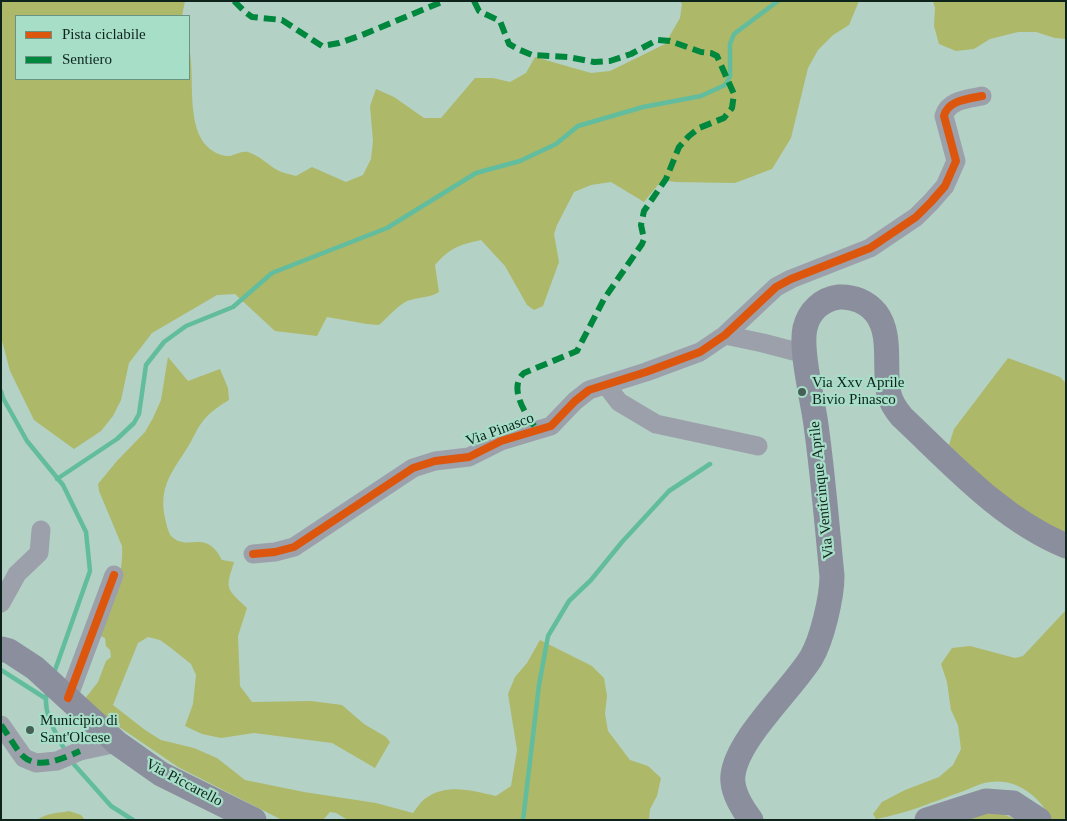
<!DOCTYPE html>
<html>
<head>
<meta charset="utf-8">
<style>
	body { margin:0 }
	#map { position:relative; width:1067px; height:821px; overflow:hidden; background:#b4d1c5; font-family:Georgia,serif }
	canvas { display:block }
	.frame { position:absolute; inset:0; border:2px solid #0d231b; pointer-events:none }
	.legend { position:absolute; left:15px; top:15px; width:175px; height:65px; box-sizing:border-box; background:#a7dec8; border:1px solid #699383; margin:0; padding:6px 9px; list-style:none; font-size:15px; color:#0d231b }
	.legend li { display:flex; align-items:center; gap:10px; height:25px }
	.legend b { width:25px; border:1px solid #699383 }
</style>
</head>
<body>
<div id="map">
<canvas width="1067" height="821"></canvas>
<div class="frame"></div>
<ul class="legend">
<li><b style="height:6px;background:#dd560d"></b>Pista ciclabile</li>
<li><b style="height:6px;background:#00873e"></b>Sentiero</li>
</ul>
</div>
<script>
const g = document.querySelector('canvas').getContext('2d');
g.lineJoin = 'round';
function fillPath(path, color) {
  g.fillStyle = color;
  g.fill(path, 'evenodd');
}
function stroke(path, color, width, dash) {
  g.strokeStyle = color;
  g.lineWidth = width;
  g.lineCap = dash ? 'butt' : 'round';
  g.setLineDash(dash || []);
  g.stroke(path);
}
function write(font, color, halo, rows, align = 'center') {
  g.font = font + ' Georgia,serif';
  g.lineWidth = 4.5;
  g.setLineDash([]);
  g.textBaseline = 'middle';
  g.strokeStyle = halo;
  g.fillStyle = color;
  for (const [text, x, y, turn = 0] of rows) {
    g.save();
    g.translate(x, y);
    g.rotate((+turn || 0) * Math.PI / 180);
    g.textAlign = isNaN(turn) ? turn : align;
    if (halo) g.strokeText(text, 0, 0);
    g.fillText(text, 0, 0);
    g.restore();
  }
}
fillPath(new Path2D(`
	M 1,1 L 185,1 L 182,16 L 16,16 L 16,79 L 189,79 L 189,48 C 197,79 180,147 226,156 C 233,157 240,150 248,152 C 260,156 267,164 277,170 C 283,173 290,174 296,176 L 312,167 L 346,182 L 363,175 L 371,159 L 373,141 L 370,106 L 376,89 L 394,97 L 424,118 L 441,118 L 475,78 L 493,78 L 510,82 L 526,73 L 535,57 L 591,73 L 610,71 L 665,44 L 680,18 L 682,4 L 680,1 L 859,1 L 849,25 L 833,35 L 818,50 L 808,68 L 791,138 L 772,169 L 735,183 L 675,182 L 662,180 L 644,202 L 611,182 L 591,185 L 574,192 L 557,225 L 554,234 L 559,262 L 543,306 L 534,310 L 527,305 L 505,266 L 481,240 C 458,245 450,248 435,265 L 439,292 C 429,298 418,297 407,301 C 397,306 388,317 379,325 L 367,324 L 327,317 L 317,336 L 275,331 L 235,294 L 217,295 L 152,333 L 129,363 L 121,400 L 113,416 L 101,431 L 74,449 L 34,420 L 10,371 L 1,337 Z
	M 933,1 L 1066,1 L 1066,39 L 1055,38 L 1036,32 L 1018,32 L 990,39 L 974,49 L 956,51 L 939,44 L 934,26 L 935,8 Z
	M 168,357 L 188,381 L 220,369 L 228,388 L 229,400 C 219,406 210,412 203,421 C 197,428 194,437 189,445 C 174,470 158,485 165,518 C 166,523 168,532 171,536 C 188,553 205,527 222,560 L 234,562 C 225,590 226,588 247,608 L 238,636 L 240,686 L 252,702 L 311,701 L 342,705 L 364,724 L 386,737 L 390,742 L 375,768 L 332,743 L 254,733 L 221,738 L 202,734 L 185,726 L 193,704 L 196,675 L 191,664 L 171,648 L 160,640 L 148,637 L 138,643 L 113,705 L 145,730 L 161,740 L 194,748 L 217,758 L 245,780 L 304,792 L 376,803 L 413,813 C 417,808 421,801 426,798 C 448,783 472,791 496,796 L 511,786 L 517,750 L 508,694 L 515,677 L 527,663 L 540,640 L 592,666 L 604,678 L 607,696 L 605,714 L 608,731 L 630,760 L 648,766 L 661,778 L 657,796 L 650,809 L 649,820 L 348,820 L 336,813 L 330,812 L 323,820 L 282,820 L 178,767 L 84,703 L 84,700 L 98,682 L 106,661 L 111,657 L 110,650 L 106,646 L 105,638 L 100,636 C 110,606 124,578 122,546 L 99,491 L 98,484 L 116,462 L 145,432 L 153,418 L 161,400 Z
	M 1008,358 L 1060,377 L 1066,383 L 1066,534 L 1007,501 L 949,445 L 954,429 Z
	M 1066,610 L 1066,820 L 1051,820 C 1041,797 1017,778 990,782 C 980,783 970,789 961,792 C 933,802 905,814 876,819 L 873,814 L 882,802 L 905,790 L 939,777 L 953,765 L 961,749 L 958,725 L 951,710 L 947,682 L 941,664 L 952,648 L 970,646 L 1015,658 L 1023,656 Z
	M 989,809 L 1018,820 L 954,820 Z
	M 69,811 L 81,815 L 85,820 L 37,820 C 48,812 56,814 69,811 Z`), '#adb869');
stroke(new Path2D(`
	M 1,391 L 3,398 L 27,441 L 63,485 L 86,532 L 90,571 L 54,673
	M 57,479 L 117,439 L 134,423 L 139,414 L 146,365 L 164,342 L 186,326 L 233,307 L 272,273 L 387,228 L 476,173 L 520,161 L 556,144 L 578,126 L 643,107 L 701,96 L 725,85 L 730,76 L 730,44 L 734,34 L 778,1
	M 1,670 L 45,698
	M 48,690 C 40,710 57,735 66,752
	M 71,761 L 111,806 L 133,820
	M 523,820 L 539,685 L 548,636 L 569,601 L 591,580 L 622,542 L 669,491 L 710,464`), '#62bc9e', 4.5);
stroke(new Path2D(`
	M 725,335 L 763,343 L 805,354
	M 606,385 L 619,402 L 656,424 L 758,446
	M 253,554 L 275,552 L 294,547 L 413,468 L 435,461 L 469,457 L 501,441 L 551,426 L 575,401 L 589,390 L 646,372 L 700,352 L 725,335 L 776,287 L 791,279 L 870,248 L 916,217 L 931,202 L 945,186 L 956,161 L 944,116 C 948,100 968,99 982,96
	M 1,603 L 17,574 L 39,553 L 41,530
	M 68,698 L 114,575
	M 1,725 L 24,758 L 36,763 L 57,761 L 80,751 L 117,743`), '#9ca0ab', 19);
stroke(new Path2D(`
	M 1,649 L 9,651 L 35,668 L 117,743 L 161,774 L 254,820
	M 751,820 C 742,808 731,790 733,775 C 737,739 791,690 811,658 C 822,640 832,597 832,576 C 827,526 823,475 816,425 C 813,401 800,350 805,328 C 809,311 822,299 839,297 C 853,296 867,302 876,313 C 893,335 883,369 889,394 C 891,403 896,410 902,417 C 952,464 1001,519 1066,546
	M 927,820 L 986,801 L 1013,803 L 1039,820`), '#8b8e9d', 25);
stroke(new Path2D(`
	M 234,1 L 245,12 L 252,17 L 282,20 L 322,46 L 339,43 L 362,35 L 444,1
	M 474,1 L 479,11 L 500,21 L 509,44 L 520,50 L 532,55 L 568,57 L 594,62 L 610,61 L 631,54 L 657,40 L 670,41 L 701,52 L 711,53 L 717,56 L 734,94 L 732,108 L 724,118 L 699,128 L 689,136 L 679,147 L 666,179 L 644,211 L 641,225 L 644,239 L 642,244 L 604,299 L 577,351 L 524,373 C 507,388 527,417 538,431
	M 1,725 C 8,734 16,750 24,757 C 39,770 64,758 80,751`), '#00873e', 6, [12, 6]);
stroke(new Path2D(`
	M 253,554 L 275,552 L 294,547 L 413,468 L 435,461 L 469,457 L 501,441 L 551,426 L 575,401 L 589,390 L 646,372 L 700,352 L 725,335 L 776,287 L 791,279 L 870,248 L 916,217 L 931,202 L 945,186 L 956,161 L 944,116 C 948,100 968,99 982,96
	M 68,698 L 114,575`), '#dd560d', 8);
for (const [x, y, r, color] of [
	[802,392,5,"#476056"],
	[30,730,5,"#476056"]
]) {
  const dot = new Path2D();
  dot.arc(x, y, r, 0, 2 * Math.PI);
  g.fillStyle = color;
  g.fill(dot);
  stroke(dot, '#a7dec8', 2);
}
write('15px', '#0d231b', '#a7dec8', [
	["Via Xxv Aprile",812,383],
	["Bivio Pinasco",812,400],
	["Municipio di",40,721],
	["Sant'Olcese",40,738]
], 'left');
write('15px', '#0d231b', '#a7dec8', [
	["Via Pinasco",500,430,-20],
	["Via Venticinque Aprile",822,490,-96],
	["Via Piccarello",184,783,28]
]);
</script>
</body>
</html>
